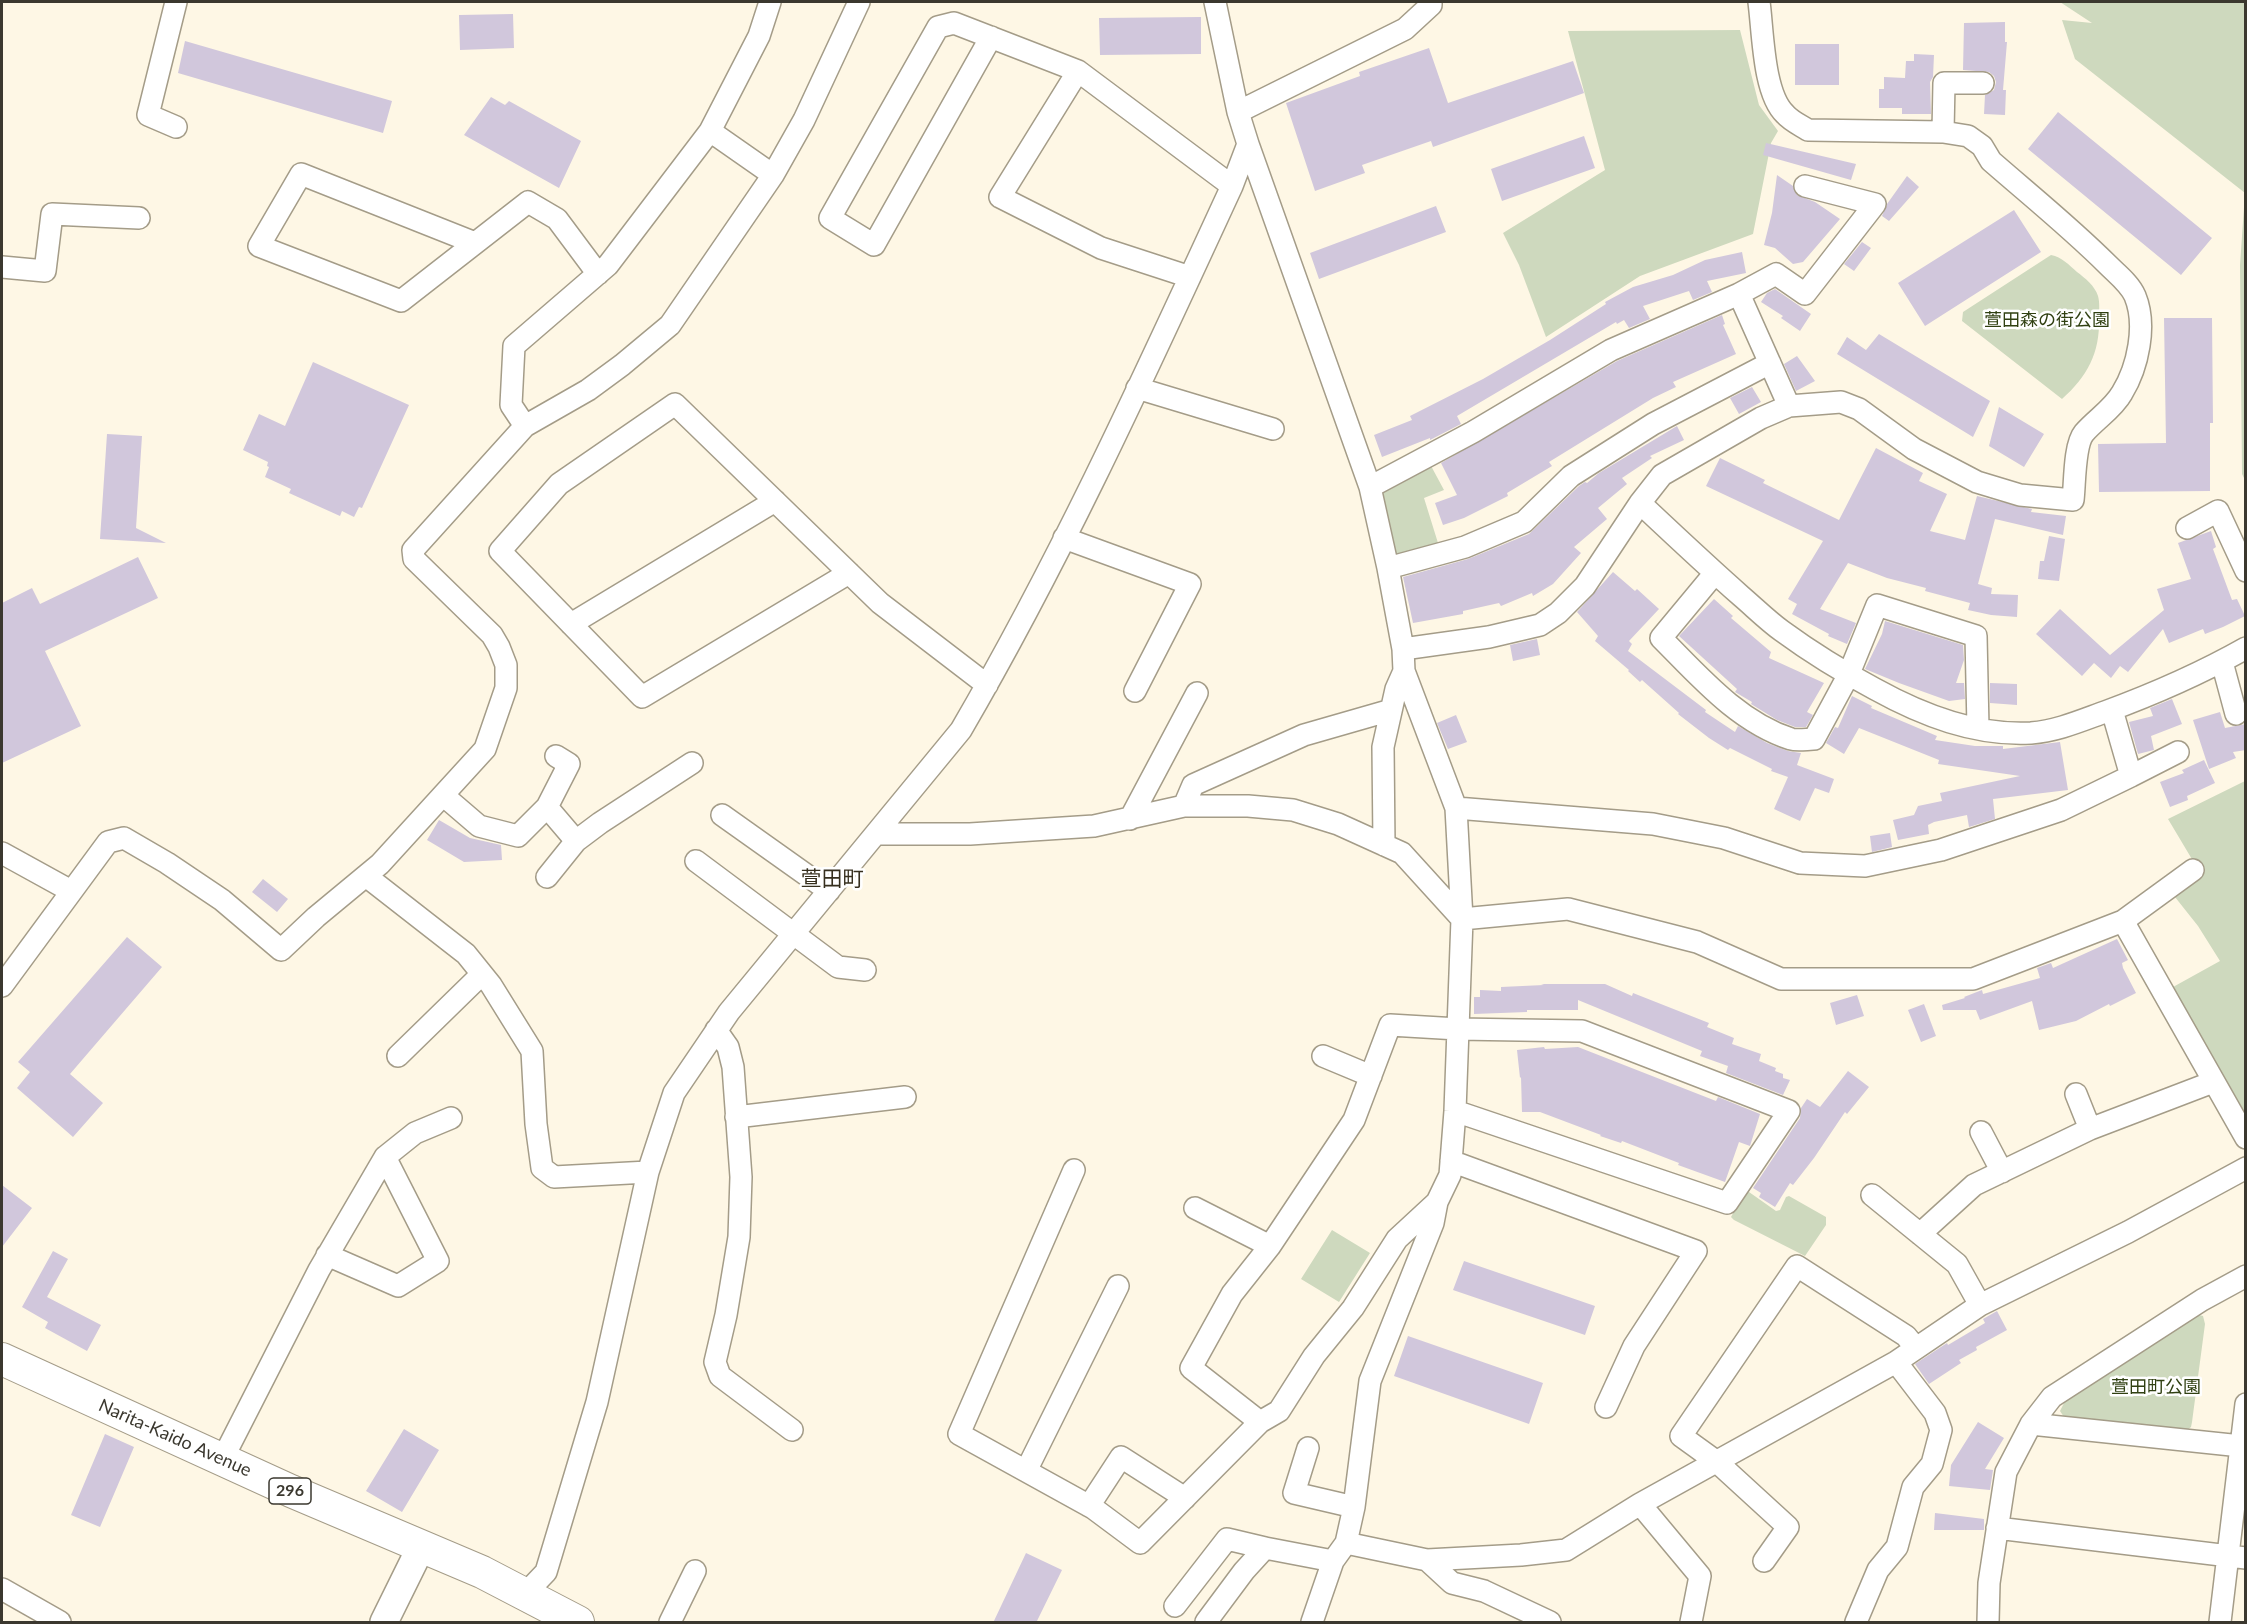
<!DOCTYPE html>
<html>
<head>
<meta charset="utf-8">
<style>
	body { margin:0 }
	#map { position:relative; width:2247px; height:1624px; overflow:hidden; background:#fef7e5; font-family:Lato,sans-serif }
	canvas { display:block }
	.frame { position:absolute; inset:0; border:3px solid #3b382f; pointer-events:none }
</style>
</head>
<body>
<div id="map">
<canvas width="2247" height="1624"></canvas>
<div class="frame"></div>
</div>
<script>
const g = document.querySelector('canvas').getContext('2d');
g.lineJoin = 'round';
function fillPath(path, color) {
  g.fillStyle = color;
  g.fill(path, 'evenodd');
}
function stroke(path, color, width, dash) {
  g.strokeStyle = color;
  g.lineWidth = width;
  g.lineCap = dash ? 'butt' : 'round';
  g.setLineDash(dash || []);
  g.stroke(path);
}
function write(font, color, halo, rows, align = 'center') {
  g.font = font + ' Lato,"Noto Sans JP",sans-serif';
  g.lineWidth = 5;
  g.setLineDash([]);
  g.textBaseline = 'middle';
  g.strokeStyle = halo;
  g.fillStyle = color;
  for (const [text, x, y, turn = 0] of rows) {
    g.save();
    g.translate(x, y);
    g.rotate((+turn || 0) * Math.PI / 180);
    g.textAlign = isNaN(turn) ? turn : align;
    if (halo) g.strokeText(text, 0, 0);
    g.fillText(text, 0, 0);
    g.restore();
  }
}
fillPath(new Path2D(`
	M 2060,2 L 2245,2 L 2245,480 L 2242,474 L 2240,265 L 2245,193 L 2075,59 L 2062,20 L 2092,23 Z
	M 1740,30 L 1759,105 L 1778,131 L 1771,143 L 1753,234 L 1640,276 L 1546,337 L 1519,265 L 1503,233 L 1605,170 L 1568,31 Z
	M 2051,255 C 2062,257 2069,265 2077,272 C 2085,278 2095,286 2098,296 C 2100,303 2099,312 2099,319 C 2100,353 2087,377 2062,399 L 1962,321 L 1963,312 Z
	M 1430,464 L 1444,490 L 1424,498 L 1438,543 L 1396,555 L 1381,488 Z
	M 2245,781 L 2245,1135 L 2164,992 L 2220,961 L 2198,926 L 2171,892 L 2199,871 L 2168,819 Z
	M 1749,1192 L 1776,1211 L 1780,1210 L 1786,1197 L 1789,1196 L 1826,1217 L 1826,1225 L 1805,1256 L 1734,1220 L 1731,1217 L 1744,1193 Z
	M 1332,1230 L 1370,1253 L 1339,1302 L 1301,1279 Z
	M 2195,1314 L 2203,1316 L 2205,1324 L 2192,1422 L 2191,1427 L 2186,1431 L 2066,1420 L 2060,1411 L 2067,1397 Z`), '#ced9be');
fillPath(new Path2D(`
	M 513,14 L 514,48 L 460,50 L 459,15 Z
	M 1201,17 L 1201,54 L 1100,55 L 1099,18 Z
	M 2005,22 L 2005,42 L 2007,42 L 2003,90 L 2006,90 L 2005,115 L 1984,114 L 1985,95 L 1994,90 L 1996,82 L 1994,76 L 1989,72 L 1963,70 L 1964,23 Z
	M 185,41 L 392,101 L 383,133 L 178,73 Z
	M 1795,44 L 1839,44 L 1839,85 L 1795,85 Z
	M 1429,48 L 1448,103 L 1573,61 L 1584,93 L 1433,147 L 1431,141 L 1362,165 L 1365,173 L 1315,191 L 1286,103 L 1360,76 L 1359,72 Z
	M 1914,54 L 1934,55 L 1933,77 L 1930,82 L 1931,114 L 1902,114 L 1902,108 L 1879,108 L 1879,89 L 1884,89 L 1884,77 L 1905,78 L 1906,61 L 1914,61 Z
	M 491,97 L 505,105 L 509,101 L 581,141 L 559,188 L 464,135 Z
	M 2058,112 L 2212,238 L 2181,275 L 2028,149 Z
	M 1584,136 L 1595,168 L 1502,201 L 1491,169 Z
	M 1766,143 L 1856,164 L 1851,180 L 1763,155 Z
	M 1777,175 L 1793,186 L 1797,195 L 1815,202 L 1840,219 L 1803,262 L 1793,264 L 1775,248 L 1764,245 L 1772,213 Z
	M 1907,176 L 1919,187 L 1889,221 L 1882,216 L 1887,204 Z
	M 1436,206 L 1446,232 L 1319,279 L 1310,253 Z
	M 2014,210 L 2041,252 L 1925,326 L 1898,283 Z
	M 1862,242 L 1871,248 L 1854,271 L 1844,264 Z
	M 1742,252 L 1746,273 L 1707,281 L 1712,292 L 1693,300 L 1689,291 L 1643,306 L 1650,319 L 1629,328 L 1624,320 L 1617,324 L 1616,322 L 1457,416 L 1461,424 L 1430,440 L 1430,438 L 1382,457 L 1374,435 L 1412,420 L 1410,416 L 1483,379 L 1550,340 L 1606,304 L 1605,302 L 1633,287 L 1673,275 L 1705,260 Z
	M 1775,289 L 1811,314 L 1800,331 L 1781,318 L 1783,316 L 1761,302 L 1767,293 Z
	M 1722,315 L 1725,324 L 1723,325 L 1736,354 L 1673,382 L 1676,387 L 1653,398 L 1549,462 L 1552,466 L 1507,493 L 1508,496 L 1464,518 L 1443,525 L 1435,503 L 1457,495 L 1441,463 L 1617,361 Z
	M 2164,318 L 2212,318 L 2213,423 L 2210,423 L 2210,491 L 2099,492 L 2098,444 L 2166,443 Z
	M 1879,334 L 1990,401 L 1973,437 L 1837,354 L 1847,337 L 1866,350 Z
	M 1797,356 L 1815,381 L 1796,391 L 1784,364 Z
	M 313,362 L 409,405 L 362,508 L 359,507 L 354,517 L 342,511 L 340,516 L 289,493 L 291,489 L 265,477 L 269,467 L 267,466 L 268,462 L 243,450 L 259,414 L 285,426 Z
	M 1752,387 L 1761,402 L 1739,414 L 1730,398 Z
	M 1999,407 L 2044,434 L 2024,467 L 1989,446 Z
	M 1677,426 L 1684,440 L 1650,456 L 1652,458 L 1622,478 L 1627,484 L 1598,508 L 1607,519 L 1574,547 L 1581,553 L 1553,584 L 1533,596 L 1532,593 L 1501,606 L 1499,603 L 1463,611 L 1463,614 L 1413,623 L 1403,577 L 1468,559 L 1529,534 L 1579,486 L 1585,482 L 1587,483 L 1599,473 Z
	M 107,434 L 142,436 L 136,528 L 166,543 L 100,539 Z
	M 1876,448 L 1923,473 L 1919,481 L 1947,494 L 1930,531 L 1965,540 L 1977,496 L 2032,509 L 2031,512 L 2066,516 L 2063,535 L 1995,519 L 1978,584 L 1992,588 L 1991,594 L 2018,595 L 2017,617 L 1991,615 L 1968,610 L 1970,603 L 1925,591 L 1926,588 L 1887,578 L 1848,563 L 1820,609 L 1856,623 L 1847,644 L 1828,636 L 1829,634 L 1792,614 L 1797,604 L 1788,599 L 1823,541 L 1706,486 L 1720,458 L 1765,480 L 1763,483 L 1839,520 Z
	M 2211,531 L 2216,547 L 2213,549 L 2232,600 L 2237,599 L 2245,616 L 2223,627 L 2205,634 L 2203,629 L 2169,643 L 2163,629 L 2128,672 L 2120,666 L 2111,678 L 2094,663 L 2082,676 L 2036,634 L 2060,609 L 2110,655 L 2164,610 L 2157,589 L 2191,579 L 2178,543 Z
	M 2049,536 L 2065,539 L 2059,581 L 2038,579 L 2040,561 L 2044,561 Z
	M 138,557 L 158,598 L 45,651 L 81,726 L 2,763 L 2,603 L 32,588 L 40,604 Z
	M 1613,572 L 1635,591 L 1637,589 L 1659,609 L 1629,641 L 1632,644 L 1628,651 L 1706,710 L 1705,712 L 1735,732 L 1738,726 L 1767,743 L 1788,751 L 1801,753 L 1797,765 L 1834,779 L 1829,793 L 1815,788 L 1800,821 L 1774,809 L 1788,777 L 1771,771 L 1772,769 L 1730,748 L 1728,750 L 1709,738 L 1678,714 L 1679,713 L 1642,680 L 1640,682 L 1628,671 L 1629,670 L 1595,641 L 1598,636 L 1577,612 Z
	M 1714,599 L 1733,616 L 1731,618 L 1771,652 L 1769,658 L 1824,683 L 1807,712 L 1813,715 L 1806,727 L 1795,727 L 1777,720 L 1751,704 L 1752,702 L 1735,692 L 1737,689 L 1679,636 Z
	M 1885,621 L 1963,645 L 1964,660 L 1956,683 L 1964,683 L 1965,699 L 1949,701 L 1899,683 L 1865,669 L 1882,634 Z
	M 1537,639 L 1540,655 L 1513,661 L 1510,645 Z
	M 1990,683 L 2017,684 L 2017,705 L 1990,703 Z
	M 1852,696 L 1872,706 L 1871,708 L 1937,736 L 1935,740 L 1975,746 L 2003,746 L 2003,749 L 2060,742 L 2068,790 L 1993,799 L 1995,819 L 1969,827 L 1967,815 L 1934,822 L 1928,825 L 1929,834 L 1898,840 L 1893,820 L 1914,815 L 1918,806 L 1942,801 L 1940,793 L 2020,776 L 1938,764 L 1939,760 L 1859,728 L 1844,754 L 1826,743 L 1835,727 L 1838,728 Z
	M 2172,699 L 2182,724 L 2151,736 L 2154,750 L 2138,754 L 2129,722 L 2153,716 L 2150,708 Z
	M 2220,712 L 2225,728 L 2246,724 L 2246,750 L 2233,752 L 2236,758 L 2209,769 L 2193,720 Z
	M 1456,715 L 1467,742 L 1448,749 L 1437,723 Z
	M 2204,760 L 2215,783 L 2187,796 L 2188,800 L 2170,807 L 2160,782 L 2184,773 L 2182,770 Z
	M 439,820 L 470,838 L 501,845 L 502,860 L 464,862 L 427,840 Z
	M 1890,833 L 1892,847 L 1872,852 L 1870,836 Z
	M 263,879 L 288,899 L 277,912 L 252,892 Z
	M 127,937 L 162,967 L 70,1074 L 103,1103 L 73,1137 L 17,1088 L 30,1072 L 18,1062 Z
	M 2117,939 L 2128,960 L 2122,963 L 2123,968 L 2136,993 L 2110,1006 L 2109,1004 L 2076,1021 L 2039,1030 L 2032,1001 L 1980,1020 L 1976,1010 L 1943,1010 L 1942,1005 L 1965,998 L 1964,997 L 1982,990 L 1983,994 L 2040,978 L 2037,968 L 2051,963 L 2053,968 Z
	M 1541,984 L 1605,984 L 1632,996 L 1633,993 L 1709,1023 L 1707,1027 L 1734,1038 L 1732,1044 L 1761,1054 L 1759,1061 L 1776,1068 L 1775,1071 L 1783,1074 L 1783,1078 L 1790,1080 L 1783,1095 L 1726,1073 L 1728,1066 L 1700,1056 L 1702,1051 L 1578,1000 L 1578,1010 L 1527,1010 L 1527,1012 L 1474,1014 L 1474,997 L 1480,997 L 1480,990 L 1501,991 L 1501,987 L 1544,985 Z
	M 1857,995 L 1864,1016 L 1836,1025 L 1830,1003 Z
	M 1924,1004 L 1936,1036 L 1921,1042 L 1908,1010 Z
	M 1544,1047 L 1545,1049 L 1578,1047 L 1716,1101 L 1718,1097 L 1760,1114 L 1750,1146 L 1739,1142 L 1725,1182 L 1678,1165 L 1679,1163 L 1622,1141 L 1621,1143 L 1600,1136 L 1601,1135 L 1540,1112 L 1522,1112 L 1521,1077 L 1520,1078 L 1517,1050 Z
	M 1848,1071 L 1869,1087 L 1847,1114 L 1845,1112 L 1814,1158 L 1793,1185 L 1790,1183 L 1775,1207 L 1759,1197 L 1761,1193 L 1753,1188 L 1800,1118 L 1801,1108 L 1807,1099 L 1820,1107 Z
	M 2,1185 L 32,1208 L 2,1247 Z
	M 53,1251 L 68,1259 L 47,1297 L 101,1325 L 87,1351 L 45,1328 L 48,1322 L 22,1307 Z
	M 1464,1261 L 1595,1306 L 1585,1335 L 1453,1290 Z
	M 1997,1311 L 2007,1330 L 1976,1347 L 1977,1350 L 1959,1360 L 1961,1363 L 1929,1384 L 1915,1364 L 1947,1343 L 1948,1345 L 1985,1323 L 1983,1319 Z
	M 1408,1336 L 1543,1383 L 1529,1424 L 1394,1376 Z
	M 1978,1422 L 2004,1438 L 1985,1469 L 1993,1470 L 1990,1490 L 1949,1486 L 1951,1465 Z
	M 404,1429 L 439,1450 L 402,1512 L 366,1491 Z
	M 105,1434 L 134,1447 L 100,1527 L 71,1515 Z
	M 1935,1513 L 1984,1519 L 1984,1530 L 1934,1530 Z
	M 1026,1553 L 1062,1570 L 1036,1623 L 993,1623 Z`), '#d1c7dc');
const minor = new Path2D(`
	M 176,2 L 148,115 L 176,127
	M 991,37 L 874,245 L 830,218 L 938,27 L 954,23 L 1078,71 L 1232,186
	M 1078,71 L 1000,197 L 1101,248 L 1190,277
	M 1238,112 L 1405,29 L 1431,5 L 1431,2
	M 710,131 L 773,175
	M 1943,132 L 1944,83 L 1983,83
	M 1248,144 L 1370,487 L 1388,568 L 1403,649 L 1404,671 L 1456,808 L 1462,919 L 1455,1111 L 1450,1175 L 1437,1202 L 1433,1223 L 1370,1381 L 1354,1507 L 1346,1543 L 1333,1561 L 1312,1622
	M 475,243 L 301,174 L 259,246 L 401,301 L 528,202 L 557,219 L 598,274
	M 2,267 L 45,271 L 52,214 L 139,218
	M 1739,294 L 1776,274 L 1805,294 L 1875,204 L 1805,186
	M 1137,388 L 1273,429
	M 525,426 L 511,405 L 514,346 L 608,265 L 710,131 L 759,36 L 770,2
	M 1370,487 L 1473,432 L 1611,350 L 1739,294 L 1789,406
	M 1640,503 C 1674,535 1707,566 1741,596 C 1755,608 1768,621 1782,631 C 1812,653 1843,672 1875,689 C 1922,715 1975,736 2031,733 C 2057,731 2080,721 2105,712 C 2154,694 2200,674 2246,648
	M 2187,528 L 2218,511 L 2246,571
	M 1064,538 L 1190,584 L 1135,691
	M 1388,568 L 1465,547 L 1524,522 L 1571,476 L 1653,424 L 1770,363
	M 849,573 L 642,697 L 500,551 L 559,484 L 675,404 L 880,603 L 987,685
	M 1715,573 L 1661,638 C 1699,676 1738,722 1791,739 C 1798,741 1807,739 1814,739 L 1848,676 L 1877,605 L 1976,636 L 1978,728
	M 571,624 L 775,501
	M 1403,649 L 1489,637 L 1540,625 L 1558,613 L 1585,586 L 1640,503 L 1662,475 L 1761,418 L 1789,406 L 1841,402 L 1859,409 L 1914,449 L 1977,482 L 2020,495 L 2073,500 C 2075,484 2074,445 2084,433 C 2096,419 2113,409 2122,393 C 2138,367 2147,325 2135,296 C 2130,284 2117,274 2108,265 C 2071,228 2030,195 1991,161 L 1982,146 L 1968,136 L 1943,132 L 1808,130 C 1800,125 1791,121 1785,114 C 1763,93 1763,31 1759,2
	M 2222,662 L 2236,714
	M 2131,776 L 2178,752
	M 444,796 L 479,826 L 518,836 L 547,807 L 569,764 L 556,756
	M 1184,806 L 1193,785 L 1304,735 L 1391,710
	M 547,807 L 576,841 L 600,823 L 692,763
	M 1456,808 L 1653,824 L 1724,838 L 1800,863 L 1865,866 L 1941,850 L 2061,810 L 2131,776 L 2112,710
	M 722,815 L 829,891
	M 1130,819 L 1197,693
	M 877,834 L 970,834 L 1094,826 L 1184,806 L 1248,806 L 1293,810 L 1338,824 L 1402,853 L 1462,919 L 1568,909 L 1697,942 L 1781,979 L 1973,979 L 2123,921 L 2193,870
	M 1384,845 L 1383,747 L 1396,689 L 1404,671
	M 2,853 L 71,891
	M 696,861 L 838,967 L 865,970
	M 366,876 L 466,954 L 491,985 L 532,1051 L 536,1124 L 542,1168 L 554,1177 L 648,1172
	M 547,877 L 576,841
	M 2123,921 L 2246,1138
	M 2,986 L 108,842 L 124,838 L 167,863 L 222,900 L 281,950 L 316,917 L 380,864 L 485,749 L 506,688 L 506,665 L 499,647 L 492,635 L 414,559 L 413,550 L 525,426 L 588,390 L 622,365 L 670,325 L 773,175 L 804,120 L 859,2
	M 716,1030 L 728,1047 L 733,1067 L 741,1177 L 739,1237 L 726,1315 L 715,1362 L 720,1376 L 792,1430
	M 398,1056 L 482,974
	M 1323,1056 L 1371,1076
	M 2076,1094 L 2090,1129
	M 736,1117 L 905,1097
	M 1981,1132 L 2002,1172
	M 1451,1161 L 1696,1251 L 1634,1346 L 1606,1407
	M 1074,1170 L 959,1434 L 1093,1508 L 1140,1543 L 1260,1422 L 1279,1411 L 1314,1356 L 1353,1308 L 1397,1239 L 1437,1202
	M 1872,1195 L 1957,1264 L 1980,1305
	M 1195,1208 L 1270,1246
	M 1920,1234 L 1974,1185 L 2090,1129 L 2213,1082
	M 327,1255 L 398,1286 L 438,1261 L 385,1157
	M 1260,1422 L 1191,1368 L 1232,1294 L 1270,1246 L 1354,1120 L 1390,1025 L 1458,1029 L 1582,1031 L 1789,1111 L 1727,1203 L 1455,1111
	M 2031,1424 L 2241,1446
	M 1308,1448 L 1294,1493 L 1354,1507
	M 222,1460 L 319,1270 L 385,1157 L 415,1133 L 451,1118
	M 1026,1471 L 1118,1286
	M 1640,1504 L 1700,1576 L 1691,1622
	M 1089,1506 L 1121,1457 L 1185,1498
	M 1997,1528 L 2246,1558
	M 1346,1543 L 1427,1560 L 1452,1583 L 1484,1591 L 1550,1622
	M 1427,1560 L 1521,1555 L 1566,1550 L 1640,1504 L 1896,1362 L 1980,1305 L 2128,1232 L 2246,1168
	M 1764,1561 L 1788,1527 L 1717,1462 L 1681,1436 L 1797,1266 L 1906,1336 L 1915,1347
	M 2,1589 L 60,1622
	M 525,1594 L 546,1572 L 597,1402 L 648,1172 L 674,1093 L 729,1012 L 961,730 C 1063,555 1147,370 1232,186 L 1248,144 L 1238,112 L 1215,2
	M 1175,1606 L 1227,1539 L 1265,1548
	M 670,1622 L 695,1571
	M 1206,1622 L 1244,1571 L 1265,1548 L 1333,1561
	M 1856,1622 L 1878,1570 L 1897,1547 L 1913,1487 L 1932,1464 L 1941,1430 L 1935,1413 L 1896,1362
	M 1988,1622 L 1989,1583 L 2006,1472 L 2031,1424 L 2052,1397 L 2202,1300 L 2246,1276
	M 2220,1622 L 2246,1404`);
const major = new Path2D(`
	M 384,1622 L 421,1547`);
const highway = new Path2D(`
	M 2,1359 L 291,1491 L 482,1572 L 578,1622`);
stroke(minor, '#a49c88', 24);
stroke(major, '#a49c88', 30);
stroke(highway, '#a49c88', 34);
stroke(minor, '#fff', 21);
stroke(major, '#fff', 27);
stroke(highway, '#fff', 32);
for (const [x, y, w] of [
	[290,1491,42]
]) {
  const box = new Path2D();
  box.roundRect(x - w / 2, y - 13, w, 26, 4.5);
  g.fillStyle = '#fff';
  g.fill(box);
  stroke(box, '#3b382f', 1.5);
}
write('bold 16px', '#3b382f', null, [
	["296",290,1491]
]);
write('18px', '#304012', '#fff', [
	["萱田森の街公園",2047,320],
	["萱田町公園",2156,1387]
]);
write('18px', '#3b382f', '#fff', [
	["Narita-Kaido Avenue",175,1438,24]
]);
write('21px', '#362f1e', '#fff', [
	["萱田町",832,879]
]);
</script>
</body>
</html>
